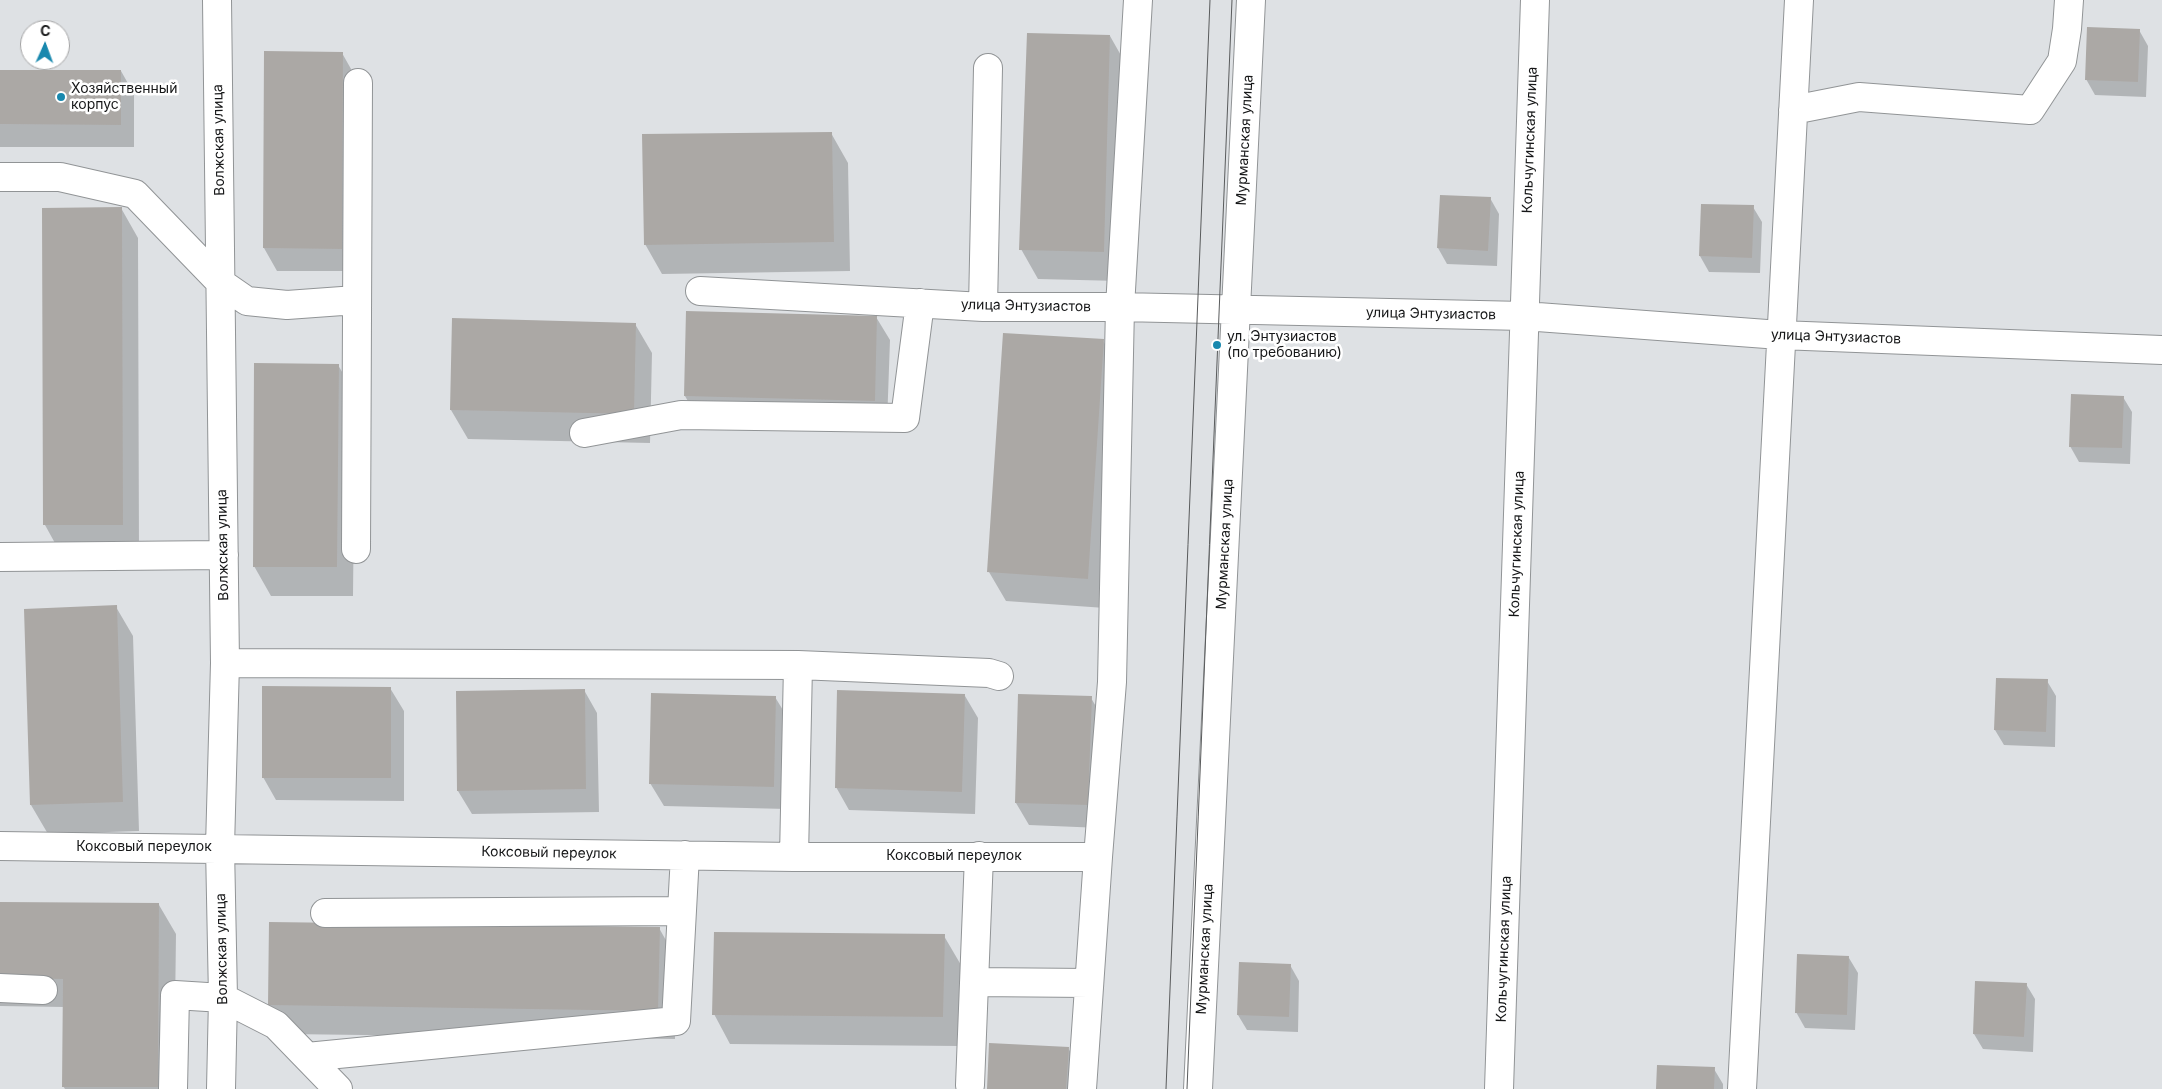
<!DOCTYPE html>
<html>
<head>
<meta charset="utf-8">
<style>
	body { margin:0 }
	#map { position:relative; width:2162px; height:1089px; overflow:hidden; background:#dee1e4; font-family:Inter,sans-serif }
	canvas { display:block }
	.north { position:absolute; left:20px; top:20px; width:50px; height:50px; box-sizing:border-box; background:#fff; border:1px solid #a2a2a3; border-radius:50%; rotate:2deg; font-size:14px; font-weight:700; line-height:20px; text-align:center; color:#161718 }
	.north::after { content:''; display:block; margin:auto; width:18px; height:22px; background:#1888ae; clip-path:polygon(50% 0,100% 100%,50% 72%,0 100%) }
</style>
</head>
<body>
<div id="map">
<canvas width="2162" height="1089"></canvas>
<div class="north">С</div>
</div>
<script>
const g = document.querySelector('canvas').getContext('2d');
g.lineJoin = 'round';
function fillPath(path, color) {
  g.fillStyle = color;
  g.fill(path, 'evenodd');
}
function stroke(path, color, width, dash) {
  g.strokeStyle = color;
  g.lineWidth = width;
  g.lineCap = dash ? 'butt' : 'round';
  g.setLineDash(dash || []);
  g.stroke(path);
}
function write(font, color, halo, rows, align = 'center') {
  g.font = font + ' Inter,sans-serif';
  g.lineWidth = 5;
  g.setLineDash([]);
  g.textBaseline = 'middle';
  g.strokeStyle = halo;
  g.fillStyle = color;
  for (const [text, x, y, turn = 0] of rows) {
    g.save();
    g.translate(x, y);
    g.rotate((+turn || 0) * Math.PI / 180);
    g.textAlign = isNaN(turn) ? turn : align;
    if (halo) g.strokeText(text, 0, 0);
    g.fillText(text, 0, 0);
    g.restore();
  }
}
fillPath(new Path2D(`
	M 2139,30 L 2148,46 L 2146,97 L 2095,95 L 2086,79 Z
	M 1110,36 L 1127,66 L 1120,281 L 1038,279 L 1021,249 Z
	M 265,53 L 342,53 L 355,76 L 354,271 L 277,271 L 264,248 Z
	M 0,71 L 121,71 L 134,94 L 134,147 L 0,147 Z
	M 831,133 L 848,163 L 850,271 L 662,274 L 645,244 Z
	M 1441,196 L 1490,198 L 1499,214 L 1497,266 L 1447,264 L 1438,248 Z
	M 1702,205 L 1753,207 L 1762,222 L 1760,273 L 1709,272 L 1700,256 Z
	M 121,208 L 138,238 L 139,554 L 61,554 L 45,525 L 43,209 Z
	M 688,312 L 876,317 L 890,340 L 887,424 L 698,419 L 685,396 Z
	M 635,324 L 652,353 L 650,443 L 468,439 L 451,410 Z
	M 1004,334 L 1103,341 L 1120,370 L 1105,608 L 1006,601 L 989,572 Z
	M 338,365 L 355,394 L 353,596 L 271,596 L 254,566 Z
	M 2123,397 L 2132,412 L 2130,464 L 2079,462 L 2070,446 Z
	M 116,607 L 133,636 L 139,831 L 48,834 L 31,805 Z
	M 2047,681 L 2056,696 L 2055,747 L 2004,745 L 1995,730 Z
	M 390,688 L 404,711 L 404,801 L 276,800 L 263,777 Z
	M 584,690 L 597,713 L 599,812 L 472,814 L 458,791 Z
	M 965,696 L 978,718 L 975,814 L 849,810 L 836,787 Z
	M 775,697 L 789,720 L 787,809 L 664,806 L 650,783 Z
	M 1091,698 L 1104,720 L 1101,828 L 1029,825 L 1016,803 Z
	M 0,903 L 159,905 L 176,934 L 174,1089 L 65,1089 L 63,1086 L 64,1007 L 0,1006 Z
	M 659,928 L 676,958 L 675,1039 L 286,1034 L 269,1005 Z
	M 944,936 L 961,965 L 959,1046 L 730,1044 L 714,1014 Z
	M 1849,958 L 1858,973 L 1855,1030 L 1805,1028 L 1796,1012 Z
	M 1290,965 L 1299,981 L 1298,1032 L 1247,1030 L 1238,1015 Z
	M 2026,984 L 2035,999 L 2033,1052 L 1983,1049 L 1974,1034 Z
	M 1068,1048 L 1081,1071 L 1080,1089 L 988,1089 Z
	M 1714,1069 L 1723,1084 L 1723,1089 L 1658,1089 Z`), '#0003');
fillPath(new Path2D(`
	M 2087,27 L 2140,29 L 2138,82 L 2085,80 Z
	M 1027,33 L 1110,35 L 1104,252 L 1019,250 Z
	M 264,51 L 343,52 L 342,249 L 263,248 Z
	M 0,70 L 121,70 L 121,125 L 0,124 Z
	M 832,132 L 834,242 L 644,245 L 642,134 Z
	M 1440,195 L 1491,197 L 1488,251 L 1437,248 Z
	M 1701,204 L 1754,205 L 1752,258 L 1699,256 Z
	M 122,207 L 123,525 L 43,525 L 42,208 Z
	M 686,311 L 877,316 L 875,401 L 684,396 Z
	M 452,318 L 636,323 L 634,414 L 450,410 Z
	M 1003,333 L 1104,339 L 1088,579 L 987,572 Z
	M 254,363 L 339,364 L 337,567 L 253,567 Z
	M 2071,394 L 2124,396 L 2122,448 L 2069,447 Z
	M 117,605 L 123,802 L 30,805 L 24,609 Z
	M 1996,678 L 2048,679 L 2046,732 L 1994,730 Z
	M 262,686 L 391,687 L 391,778 L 262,778 Z
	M 585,689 L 586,789 L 457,791 L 456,691 Z
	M 837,690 L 965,694 L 962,792 L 835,788 Z
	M 651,693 L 776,696 L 774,787 L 649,784 Z
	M 1018,694 L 1092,696 L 1088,805 L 1015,803 Z
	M 0,902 L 159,903 L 158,1087 L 62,1087 L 63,979 L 0,978 Z
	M 269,922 L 660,927 L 658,1011 L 268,1005 Z
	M 714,932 L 945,934 L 943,1017 L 712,1015 Z
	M 1797,954 L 1849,956 L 1847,1015 L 1795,1013 Z
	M 1239,962 L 1291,964 L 1289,1017 L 1237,1015 Z
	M 1975,981 L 2027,983 L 2024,1037 L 1973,1034 Z
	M 989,1043 L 1069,1047 L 1066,1089 L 987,1089 Z
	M 1657,1065 L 1715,1067 L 1714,1089 L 1656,1089 Z`), '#aba8a5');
const minor = new Path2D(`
	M 217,0 L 225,663 L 220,847 L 223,998 L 221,1089
	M 1793,110 L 1859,97 L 2030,110 L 2062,61 L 2067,29 L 2069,0
	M 0,177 L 60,177 L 135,194 L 221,283 L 247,301 L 287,305 L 356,300
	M 700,291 L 983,307 L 1120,307 L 1524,316 L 1780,335 L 2162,350
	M 983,307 L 988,68
	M 584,433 L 681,415 L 905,418 L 920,303
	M 356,549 L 358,83
	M 0,557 L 224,555
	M 225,663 L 798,665 L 989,673 L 999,676
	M 0,846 L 794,857 L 1098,857
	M 794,857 L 798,665
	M 325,913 L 682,911
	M 974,982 L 1089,983
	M 0,988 L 43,990
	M 307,1057 L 676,1021 L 685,855
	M 970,1085 L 979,856
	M 173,1089 L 175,995 L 223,998 L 276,1025 L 338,1089
	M 1082,1089 L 1098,857 L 1112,682 L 1120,307 L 1138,0
	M 1198,1089 L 1251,0
	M 1499,1089 L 1535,0
	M 1742,1089 L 1799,0`);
stroke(minor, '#919496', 30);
stroke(minor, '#fff', 28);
stroke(new Path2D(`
	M 1166,1089 L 1210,0
	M 1187,1089 L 1232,0`), '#595b5c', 1);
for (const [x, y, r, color] of [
	[61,97,5,"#1888ae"],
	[1217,345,5,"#1888ae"]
]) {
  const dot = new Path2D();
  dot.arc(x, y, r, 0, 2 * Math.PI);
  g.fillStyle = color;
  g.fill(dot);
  stroke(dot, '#fff', 2);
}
write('14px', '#161718', '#fff', [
	["Хозяйственный",71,89],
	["корпус",71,105],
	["ул. Энтузиастов",1227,337],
	["(по требованию)",1227,353]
], 'left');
write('14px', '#161718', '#fff', [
	["Волжская улица",219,140,-91],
	["Мурманская улица",1245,140,-87],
	["Кольчугинская улица",1530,140,-88],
	["улица Энтузиастов",1026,306,1],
	["улица Энтузиастов",1431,314,1],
	["улица Энтузиастов",1836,337,2],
	["Мурманская улица",1225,544,-87],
	["Кольчугинская улица",1517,544,-88],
	["Волжская улица",223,545,-91],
	["Коксовый переулок",144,847],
	["Коксовый переулок",549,853,1],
	["Коксовый переулок",954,856],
	["Волжская улица",222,949,-91],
	["Мурманская улица",1205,949,-87],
	["Кольчугинская улица",1504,949,-88]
]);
</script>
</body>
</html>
